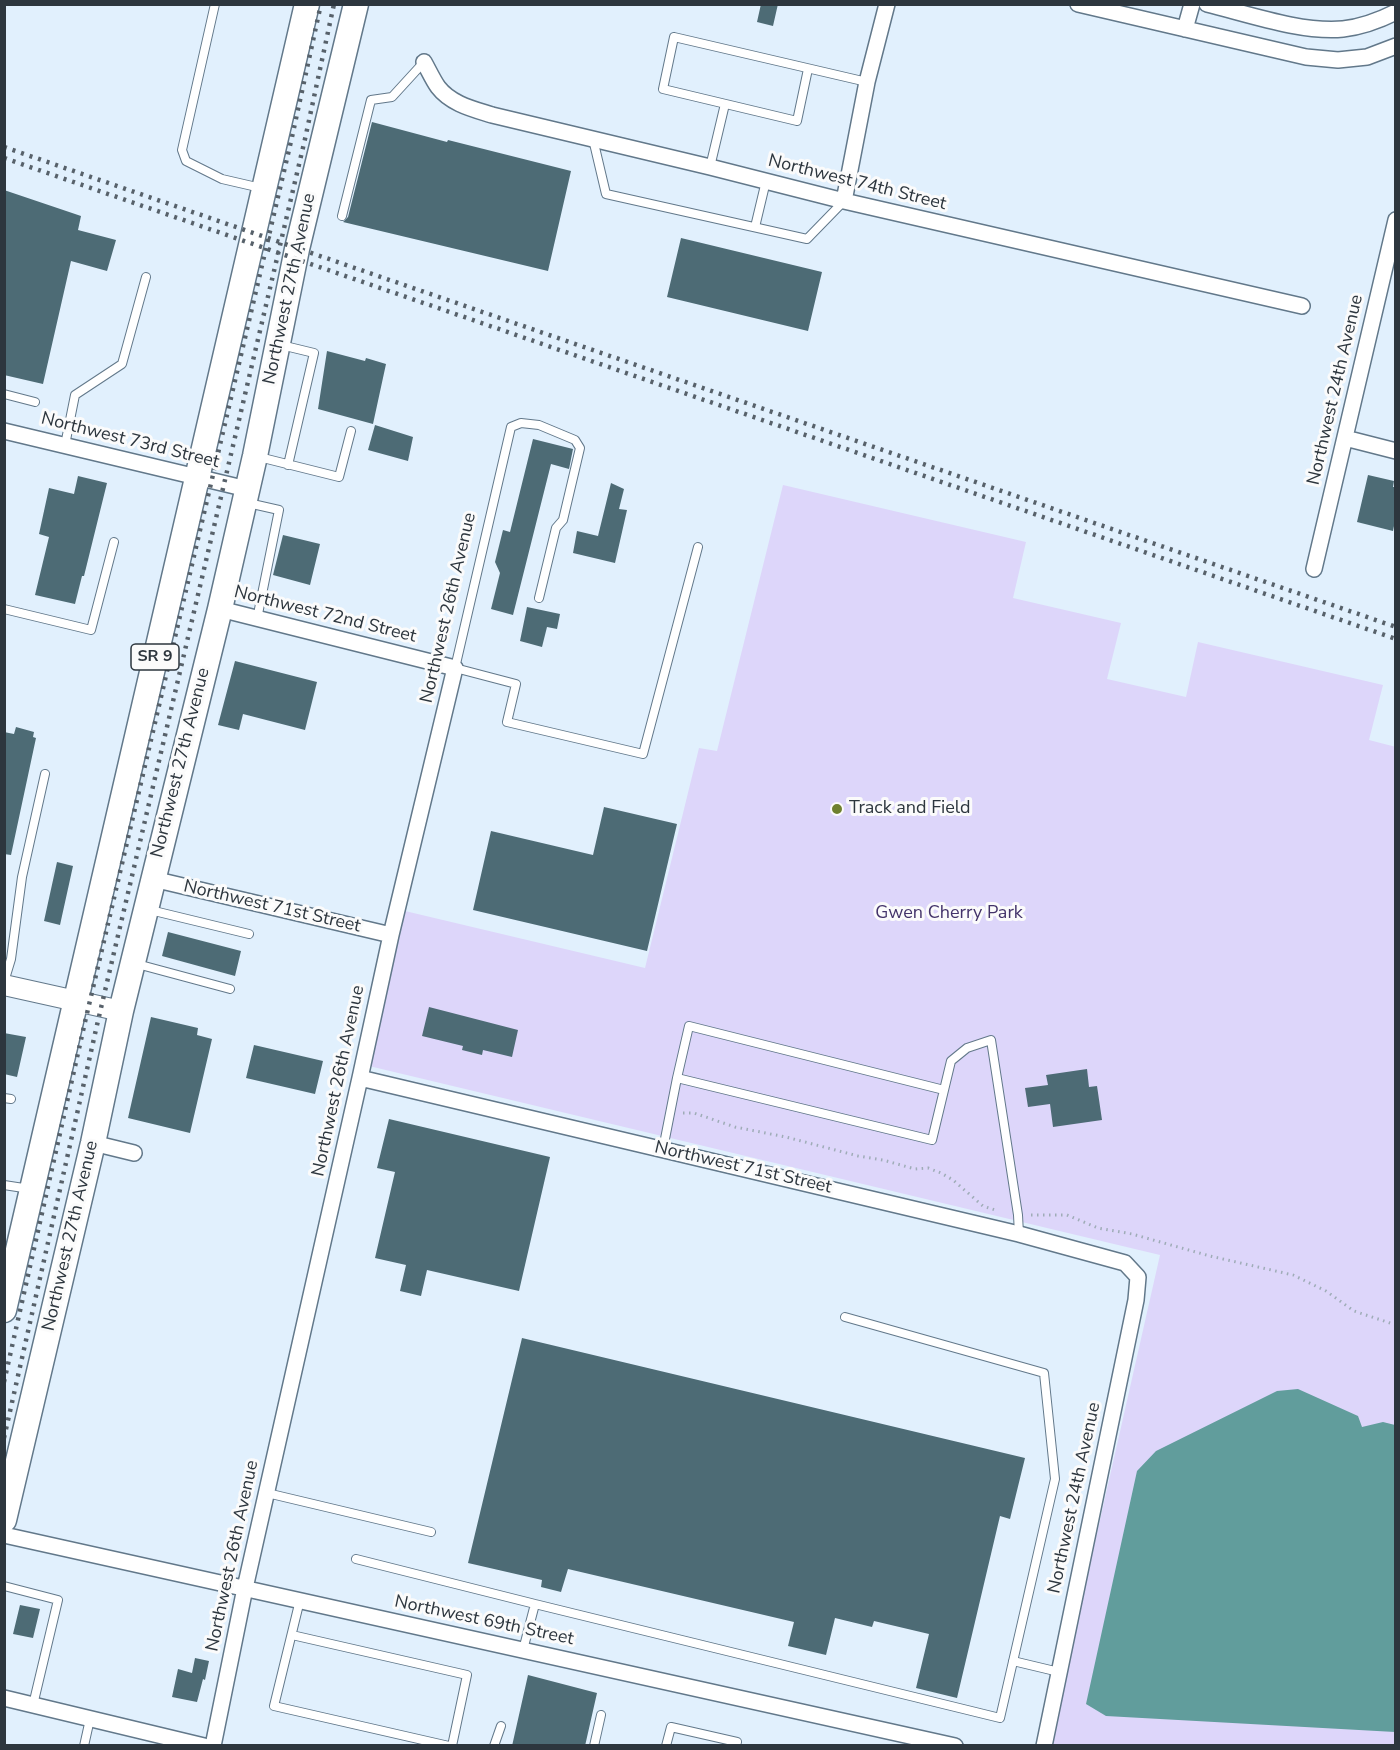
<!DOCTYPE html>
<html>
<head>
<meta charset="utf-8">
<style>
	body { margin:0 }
	#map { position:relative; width:1400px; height:1750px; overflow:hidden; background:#e1f0fd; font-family:"Nunito Sans",sans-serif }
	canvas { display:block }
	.frame { position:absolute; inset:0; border:6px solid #2d363e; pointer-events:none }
</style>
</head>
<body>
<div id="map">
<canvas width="1400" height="1750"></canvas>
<div class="frame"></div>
</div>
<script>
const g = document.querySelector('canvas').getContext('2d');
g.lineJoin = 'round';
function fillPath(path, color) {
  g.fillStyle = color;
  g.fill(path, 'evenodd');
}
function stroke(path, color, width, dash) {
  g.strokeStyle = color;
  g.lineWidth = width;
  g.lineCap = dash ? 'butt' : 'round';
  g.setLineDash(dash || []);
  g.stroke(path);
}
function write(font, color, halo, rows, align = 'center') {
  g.font = font + ' "Nunito Sans",sans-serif';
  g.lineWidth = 6;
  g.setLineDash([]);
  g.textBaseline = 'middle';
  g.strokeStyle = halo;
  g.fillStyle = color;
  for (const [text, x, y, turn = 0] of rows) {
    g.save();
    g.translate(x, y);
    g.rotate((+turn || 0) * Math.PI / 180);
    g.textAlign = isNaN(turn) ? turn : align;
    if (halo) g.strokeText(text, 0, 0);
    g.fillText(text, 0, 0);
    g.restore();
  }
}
fillPath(new Path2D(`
	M 783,485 L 1026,542 L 1013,598 L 1121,623 L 1107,679 L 1186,697 L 1198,642 L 1383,685 L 1369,740 L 1396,747 L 1395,1745 L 1049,1745 L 1160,1255 L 369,1066 L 405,911 L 645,968 L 699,748 L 717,751 Z`), '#ddd6fa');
fillPath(new Path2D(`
	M 1298,1389 L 1358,1416 L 1362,1427 L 1383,1422 L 1395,1425 L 1395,1732 L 1106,1716 L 1086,1704 L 1137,1471 L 1156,1451 L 1277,1391 Z`), '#619d9c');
fillPath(new Path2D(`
	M 761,4 L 778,4 L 773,26 L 757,22 Z
	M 372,122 L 447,142 L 448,140 L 571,171 L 548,271 L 343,222 L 348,217 Z
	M 4,190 L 81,216 L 78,230 L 116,240 L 107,271 L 71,261 L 43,384 L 4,375 Z
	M 681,238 L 822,272 L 808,331 L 667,297 Z
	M 327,351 L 365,361 L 366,358 L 386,364 L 373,424 L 318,409 Z
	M 375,425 L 413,437 L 408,461 L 368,450 Z
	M 533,439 L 573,449 L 569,469 L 551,464 L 513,615 L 491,609 L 500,573 L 495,562 L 503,530 L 510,532 Z
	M 1368,475 L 1394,481 L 1393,487 L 1395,487 L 1395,521 L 1393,531 L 1357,522 Z
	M 78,476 L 107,483 L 84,576 L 82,576 L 75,604 L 35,595 L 49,537 L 39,534 L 49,488 L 74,494 Z
	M 611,483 L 624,489 L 619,509 L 627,510 L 615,563 L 573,553 L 577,531 L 598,536 Z
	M 283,535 L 320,544 L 310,585 L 273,575 Z
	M 527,607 L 560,614 L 557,629 L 547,627 L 542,647 L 520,641 Z
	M 235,661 L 317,682 L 305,730 L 243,714 L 239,730 L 218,725 Z
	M 16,727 L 34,732 L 33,737 L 36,738 L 11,855 L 4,854 L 4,732 L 14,734 Z
	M 604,807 L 677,824 L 647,951 L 473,910 L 491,831 L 593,855 Z
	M 57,862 L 73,866 L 60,925 L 44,921 Z
	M 168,932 L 241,951 L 235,976 L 162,956 Z
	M 429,1007 L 518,1030 L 512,1057 L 483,1050 L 482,1055 L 462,1050 L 463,1046 L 422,1036 Z
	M 151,1017 L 198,1028 L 197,1035 L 212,1039 L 190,1133 L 128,1118 Z
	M 4,1033 L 26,1037 L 17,1077 L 4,1074 Z
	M 254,1045 L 323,1061 L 315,1094 L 246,1078 Z
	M 1087,1069 L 1089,1087 L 1097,1086 L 1102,1120 L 1053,1127 L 1050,1104 L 1028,1107 L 1025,1088 L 1048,1085 L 1046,1075 Z
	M 389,1119 L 550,1157 L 519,1291 L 427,1270 L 421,1296 L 400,1291 L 406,1265 L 375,1258 L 395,1172 L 377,1168 Z
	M 522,1338 L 1025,1458 L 1010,1519 L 1000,1516 L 957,1698 L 916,1688 L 929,1634 L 874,1621 L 872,1627 L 835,1618 L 826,1655 L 788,1646 L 794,1622 L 568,1569 L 561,1592 L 541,1587 L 542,1580 L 468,1563 Z
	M 20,1605 L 40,1609 L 33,1638 L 13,1634 Z
	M 195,1658 L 209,1661 L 205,1680 L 203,1679 L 197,1702 L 172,1697 L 178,1669 L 192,1673 Z
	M 528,1675 L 597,1693 L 585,1746 L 512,1746 Z`), '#4d6b75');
const service = new Path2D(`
	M 215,4 L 182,150 L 186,161 L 222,179 L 261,188
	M 808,69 L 797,121 L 663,89 L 674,37 L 867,82
	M 593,139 L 606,194 L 807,239 L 844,201
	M 710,167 L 725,104
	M 342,216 L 371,100 L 392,97 L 424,62
	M 755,227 L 766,181
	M 281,345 L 314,353 L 288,465
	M 4,394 L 35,402
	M 65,445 L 75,395 L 122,364 L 146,277
	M 259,457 L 339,477 L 351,431
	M 248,503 L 279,510 L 257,619
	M 539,598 L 556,528 L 563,520 L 580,448 L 575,440 L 539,425 L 521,423 L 511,427 L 455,668 L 516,684 L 507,722 L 643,754 L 698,547
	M 4,609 L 91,630 L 114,542
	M 150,910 L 249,934
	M 137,964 L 230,989
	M 4,982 L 11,959 L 22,877 L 45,774
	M 677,1078 L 689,1026 L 944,1090
	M 4,1098 L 11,1099
	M 663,1149 L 677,1078 L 932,1140 L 951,1061 L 967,1048 L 991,1040 L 1018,1215 L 1019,1234
	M 4,1185 L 30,1189
	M 267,1493 L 431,1532
	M 356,1559 L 535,1604 L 523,1650
	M 4,1586 L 58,1600 L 33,1705
	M 300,1600 L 274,1706 L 449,1746
	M 535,1604 L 1000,1718 L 1055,1479 L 1044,1373 L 845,1317
	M 292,1635 L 467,1675 L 452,1746
	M 1013,1661 L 1059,1672
	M 84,1746 L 90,1719
	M 494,1746 L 501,1726
	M 594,1746 L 601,1715
	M 666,1746 L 671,1727 L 737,1742`);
const minor = new Path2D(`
	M 1078,4 L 1306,57 L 1338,60 L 1367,57 L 1396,46
	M 1207,4 C 1248,14 1302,33 1343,29 C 1361,27 1380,20 1396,12
	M 1185,29 L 1192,4
	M 424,62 C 429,71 433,80 438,87 C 451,104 473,109 492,115 L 710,167 L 844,201 L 1302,306
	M 844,201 L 867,82 L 887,4
	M 4,431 L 247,489
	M 1345,438 L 1396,451
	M 1314,569 L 1396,220
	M 153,879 L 391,935
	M 360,1078 L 1019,1234 L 1125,1263 L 1138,1277 L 1136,1300 L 1044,1746
	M 93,1143 L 134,1153
	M 4,1535 L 955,1746
	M 4,1698 L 204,1746
	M 213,1746 L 245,1588 L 360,1078 L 391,935 L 455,668 L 220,609`);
const tertiary = new Path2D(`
	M 4,985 L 121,1011`);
const primary = new Path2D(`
	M 4,1310 L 307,4
	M 4,1520 L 93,1143 L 121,1011 L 220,609 L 255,456 L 297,249 L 356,4`);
stroke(service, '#62788a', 10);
stroke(minor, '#62788a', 18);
stroke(tertiary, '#62788a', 22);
stroke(primary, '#62788a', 27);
stroke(new Path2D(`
	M 683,1113 L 694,1113 L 735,1127 L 786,1137 L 858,1156 L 883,1160 L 915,1169 L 928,1168 L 941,1173 L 953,1180 L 983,1206 L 995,1210
	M 1031,1215 L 1067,1215 L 1098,1228 L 1132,1234 L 1210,1256 L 1293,1275 L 1326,1291 L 1354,1311 L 1396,1325`), '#9facb7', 3, [1.5, 4.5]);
stroke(service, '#fff', 8);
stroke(minor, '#fff', 15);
stroke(tertiary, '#fff', 20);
stroke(primary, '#fff', 24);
stroke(new Path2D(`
	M 4,147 L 1396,627
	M 4,158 L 1396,639
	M 4,1382 L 85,1022 L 292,137 L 321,4
	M 4,1438 L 97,1025 L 305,139 L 334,4`), '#57616a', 4.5, [3, 6]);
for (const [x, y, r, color] of [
	[837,809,6,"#6e802f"]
]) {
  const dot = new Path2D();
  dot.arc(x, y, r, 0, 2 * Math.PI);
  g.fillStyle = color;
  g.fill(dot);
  stroke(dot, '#fbfbfb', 2);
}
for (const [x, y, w] of [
	[155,657,48]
]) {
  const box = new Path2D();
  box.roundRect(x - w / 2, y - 13, w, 26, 4.5);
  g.fillStyle = '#fbfbfb';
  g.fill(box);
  stroke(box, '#2d363e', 1.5);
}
write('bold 16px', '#2d363e', null, [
	["SR 9",155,657]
]);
write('18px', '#2d363e', '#fbfbfb', [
	["Northwest 74th Street",857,183,14],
	["Northwest 27th Avenue",290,289,-78],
	["Northwest 24th Avenue",1336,390,-77],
	["Northwest 73rd Street",130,441,14],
	["Northwest 26th Avenue",449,608,-77],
	["Northwest 72nd Street",325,615,14],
	["Northwest 27th Avenue",181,763,-76],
	["Northwest 71st Street",272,907,13],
	["Northwest 26th Avenue",339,1081,-78],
	["Northwest 71st Street",743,1168,13],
	["Northwest 27th Avenue",71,1236,-77],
	["Northwest 24th Avenue",1075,1498,-78],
	["Northwest 26th Avenue",233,1556,-78],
	["Northwest 69th Street",484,1621,12]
]);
write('18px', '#2d363e', '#fbfbfb', [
	["Track and Field",849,809]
], 'left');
write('18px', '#43336a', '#fbfbfb', [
	["Gwen Cherry Park",949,914]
]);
</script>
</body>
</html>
